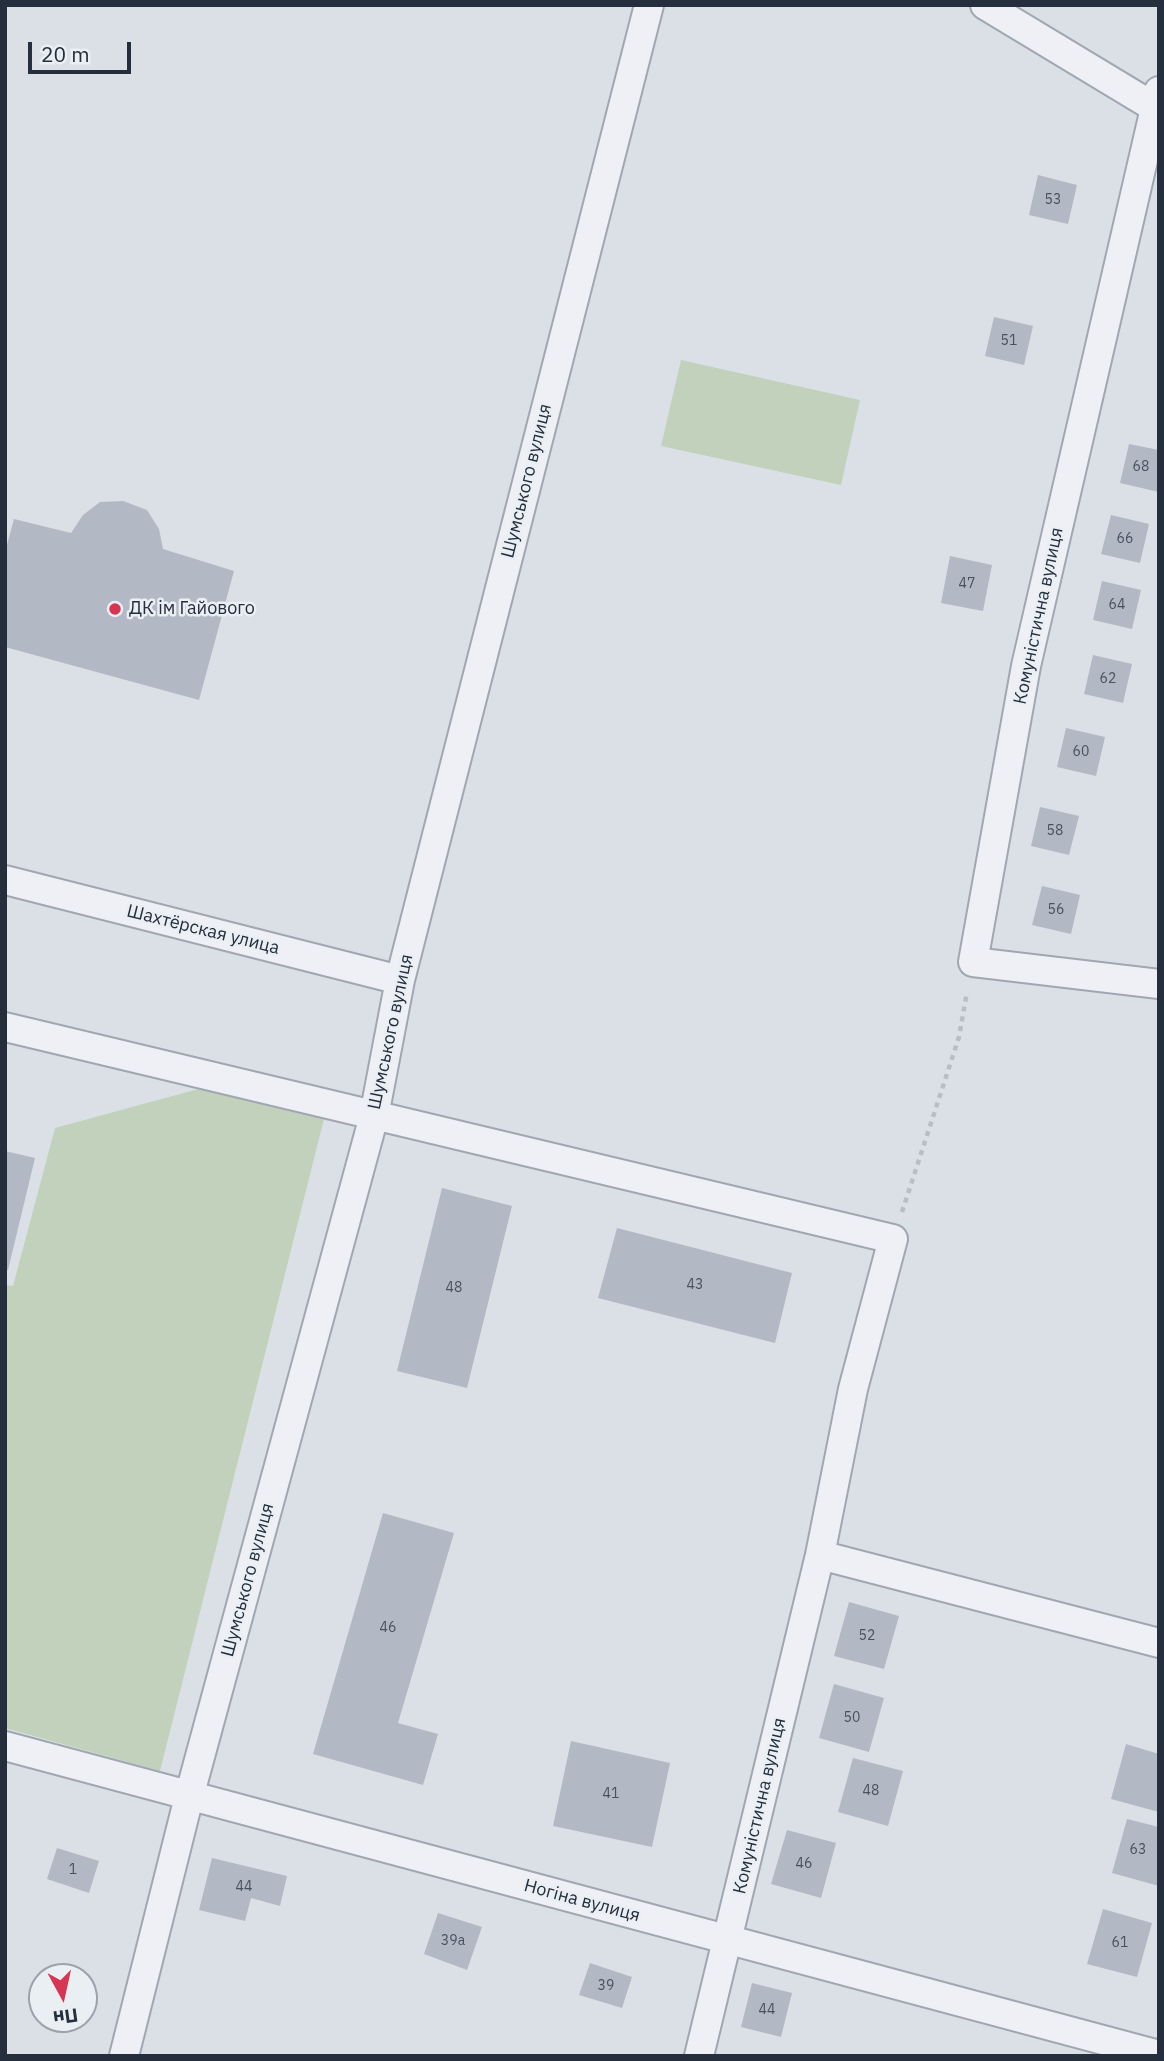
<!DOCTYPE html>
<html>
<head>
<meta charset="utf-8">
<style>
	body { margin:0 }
	#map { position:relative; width:1164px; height:2061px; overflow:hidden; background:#dbe0e7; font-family:"IBM Plex Sans",sans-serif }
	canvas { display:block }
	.frame { position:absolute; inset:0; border:7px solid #242e3d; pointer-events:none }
	.north { position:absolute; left:28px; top:1963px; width:70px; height:70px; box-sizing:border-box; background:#eaeff4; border:2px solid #9ba2ab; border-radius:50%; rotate:172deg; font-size:19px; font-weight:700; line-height:28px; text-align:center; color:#242e3d }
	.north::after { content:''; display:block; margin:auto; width:24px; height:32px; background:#d63653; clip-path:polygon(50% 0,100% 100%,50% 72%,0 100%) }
	.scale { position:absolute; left:28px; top:42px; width:103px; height:32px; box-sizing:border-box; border:4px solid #242e3d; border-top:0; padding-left:9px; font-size:21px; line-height:24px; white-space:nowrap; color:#242e3d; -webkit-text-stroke:5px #eaeff4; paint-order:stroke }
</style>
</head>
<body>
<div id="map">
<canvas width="1164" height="2061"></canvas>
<div class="frame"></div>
<div class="north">Пн</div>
<div class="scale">20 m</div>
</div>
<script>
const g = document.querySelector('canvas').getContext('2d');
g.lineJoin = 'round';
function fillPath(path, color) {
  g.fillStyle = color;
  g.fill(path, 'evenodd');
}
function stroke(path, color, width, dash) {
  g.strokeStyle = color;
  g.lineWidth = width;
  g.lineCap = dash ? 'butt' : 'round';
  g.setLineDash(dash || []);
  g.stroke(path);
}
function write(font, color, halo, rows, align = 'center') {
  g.font = font + ' "IBM Plex Sans",sans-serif';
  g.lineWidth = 5;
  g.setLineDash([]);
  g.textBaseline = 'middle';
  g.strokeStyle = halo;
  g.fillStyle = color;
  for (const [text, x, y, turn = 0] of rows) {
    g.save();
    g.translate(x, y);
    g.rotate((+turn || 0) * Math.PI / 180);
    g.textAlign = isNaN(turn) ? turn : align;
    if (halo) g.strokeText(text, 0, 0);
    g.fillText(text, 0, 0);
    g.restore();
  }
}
fillPath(new Path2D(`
	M 681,360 L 860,400 L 841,485 L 661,446 Z
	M 213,1085 L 324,1119 L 160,1771 L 5,1728 L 5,1285 L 13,1286 L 55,1128 Z`), '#c2d1bc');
fillPath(new Path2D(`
	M 1038,175 L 1077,185 L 1068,224 L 1029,215 Z
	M 994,317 L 1033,326 L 1024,365 L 985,356 Z
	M 1129,444 L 1159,450 L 1159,492 L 1120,483 Z
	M 123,501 L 147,510 L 159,529 L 163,549 L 234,571 L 199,700 L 5,647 L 5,552 L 14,519 L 71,533 L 83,515 L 100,502 Z
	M 1111,515 L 1149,524 L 1140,563 L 1101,554 Z
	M 950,556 L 992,565 L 983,611 L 941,603 Z
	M 1102,581 L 1141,590 L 1132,629 L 1093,620 Z
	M 1093,655 L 1132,664 L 1123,703 L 1084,694 Z
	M 1066,728 L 1105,737 L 1096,776 L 1057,767 Z
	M 1040,807 L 1079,816 L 1069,855 L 1031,846 Z
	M 1042,886 L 1080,895 L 1071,934 L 1032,925 Z
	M 5,1151 L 35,1158 L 8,1270 L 5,1269 Z
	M 442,1188 L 512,1206 L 467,1388 L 397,1371 Z
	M 617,1228 L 792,1273 L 775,1343 L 598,1298 Z
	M 383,1513 L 454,1533 L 398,1723 L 438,1734 L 423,1785 L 313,1754 Z
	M 849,1602 L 899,1616 L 884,1669 L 834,1656 Z
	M 834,1684 L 884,1698 L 869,1752 L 819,1738 Z
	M 571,1741 L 670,1763 L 652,1847 L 553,1826 Z
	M 1126,1744 L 1159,1754 L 1159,1812 L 1111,1799 Z
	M 853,1758 L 903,1771 L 888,1826 L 838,1812 Z
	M 1127,1819 L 1159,1827 L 1159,1886 L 1112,1873 Z
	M 787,1830 L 836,1843 L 821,1898 L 771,1884 Z
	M 57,1848 L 99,1861 L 89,1893 L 47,1879 Z
	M 212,1858 L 287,1876 L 280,1906 L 251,1898 L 245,1921 L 199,1910 Z
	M 1103,1909 L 1152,1923 L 1137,1977 L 1087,1964 Z
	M 438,1913 L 482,1927 L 467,1970 L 424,1954 Z
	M 590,1963 L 632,1977 L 622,2008 L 579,1995 Z
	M 752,1983 L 792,1993 L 781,2037 L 741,2027 Z`), '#b2b9c4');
const street = new Path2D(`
	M 985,5 L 1159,110
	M 1159,91 L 1026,666 L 973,962 L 1159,984
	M 5,880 L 400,980
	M 5,1027 L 893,1239 L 853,1389 L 820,1555 L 699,2056
	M 820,1555 L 1159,1643
	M 5,1746 L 1159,2055
	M 124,2056 L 189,1797 L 374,1116 L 400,980 L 649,5`);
stroke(street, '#a0a7b1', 32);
stroke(new Path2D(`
	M 902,1212 L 959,1037 L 967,992`), '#b9bec5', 4.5, [5, 5]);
stroke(street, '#eef0f5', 28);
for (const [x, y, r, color] of [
	[115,609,7,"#d63653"]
]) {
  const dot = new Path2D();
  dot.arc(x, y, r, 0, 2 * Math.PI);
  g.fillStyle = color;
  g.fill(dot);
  stroke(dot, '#eaeff4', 2.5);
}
write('14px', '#48515f', null, [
	["53",1053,200],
	["51",1009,341],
	["68",1141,467],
	["66",1125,539],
	["47",967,584],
	["64",1117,605],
	["62",1108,679],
	["60",1081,752],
	["58",1055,831],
	["56",1056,910],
	["43",695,1285],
	["48",454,1288],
	["46",388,1628],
	["52",867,1636],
	["50",852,1718],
	["48",871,1791],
	["41",611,1794],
	["63",1138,1850],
	["46",804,1864],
	["1",73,1870],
	["44",244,1887],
	["39а",453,1941],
	["61",1120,1943],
	["39",606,1986],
	["44",767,2010]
]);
write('18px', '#242e3d', '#eaeff4', [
	["Шумського вулиця",527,481,-76],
	["Комуністична вулиця",1039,616,-78],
	["Шахтёрская улица",203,930,14],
	["Шумського вулиця",391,1032,-78],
	["Шумського вулиця",248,1580,-75],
	["Комуністична вулиця",760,1806,-77],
	["Ногіна вулиця",582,1901,15]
]);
write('18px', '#242e3d', '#eaeff4', [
	["ДК ім Гайового",129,609]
], 'left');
</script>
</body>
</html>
